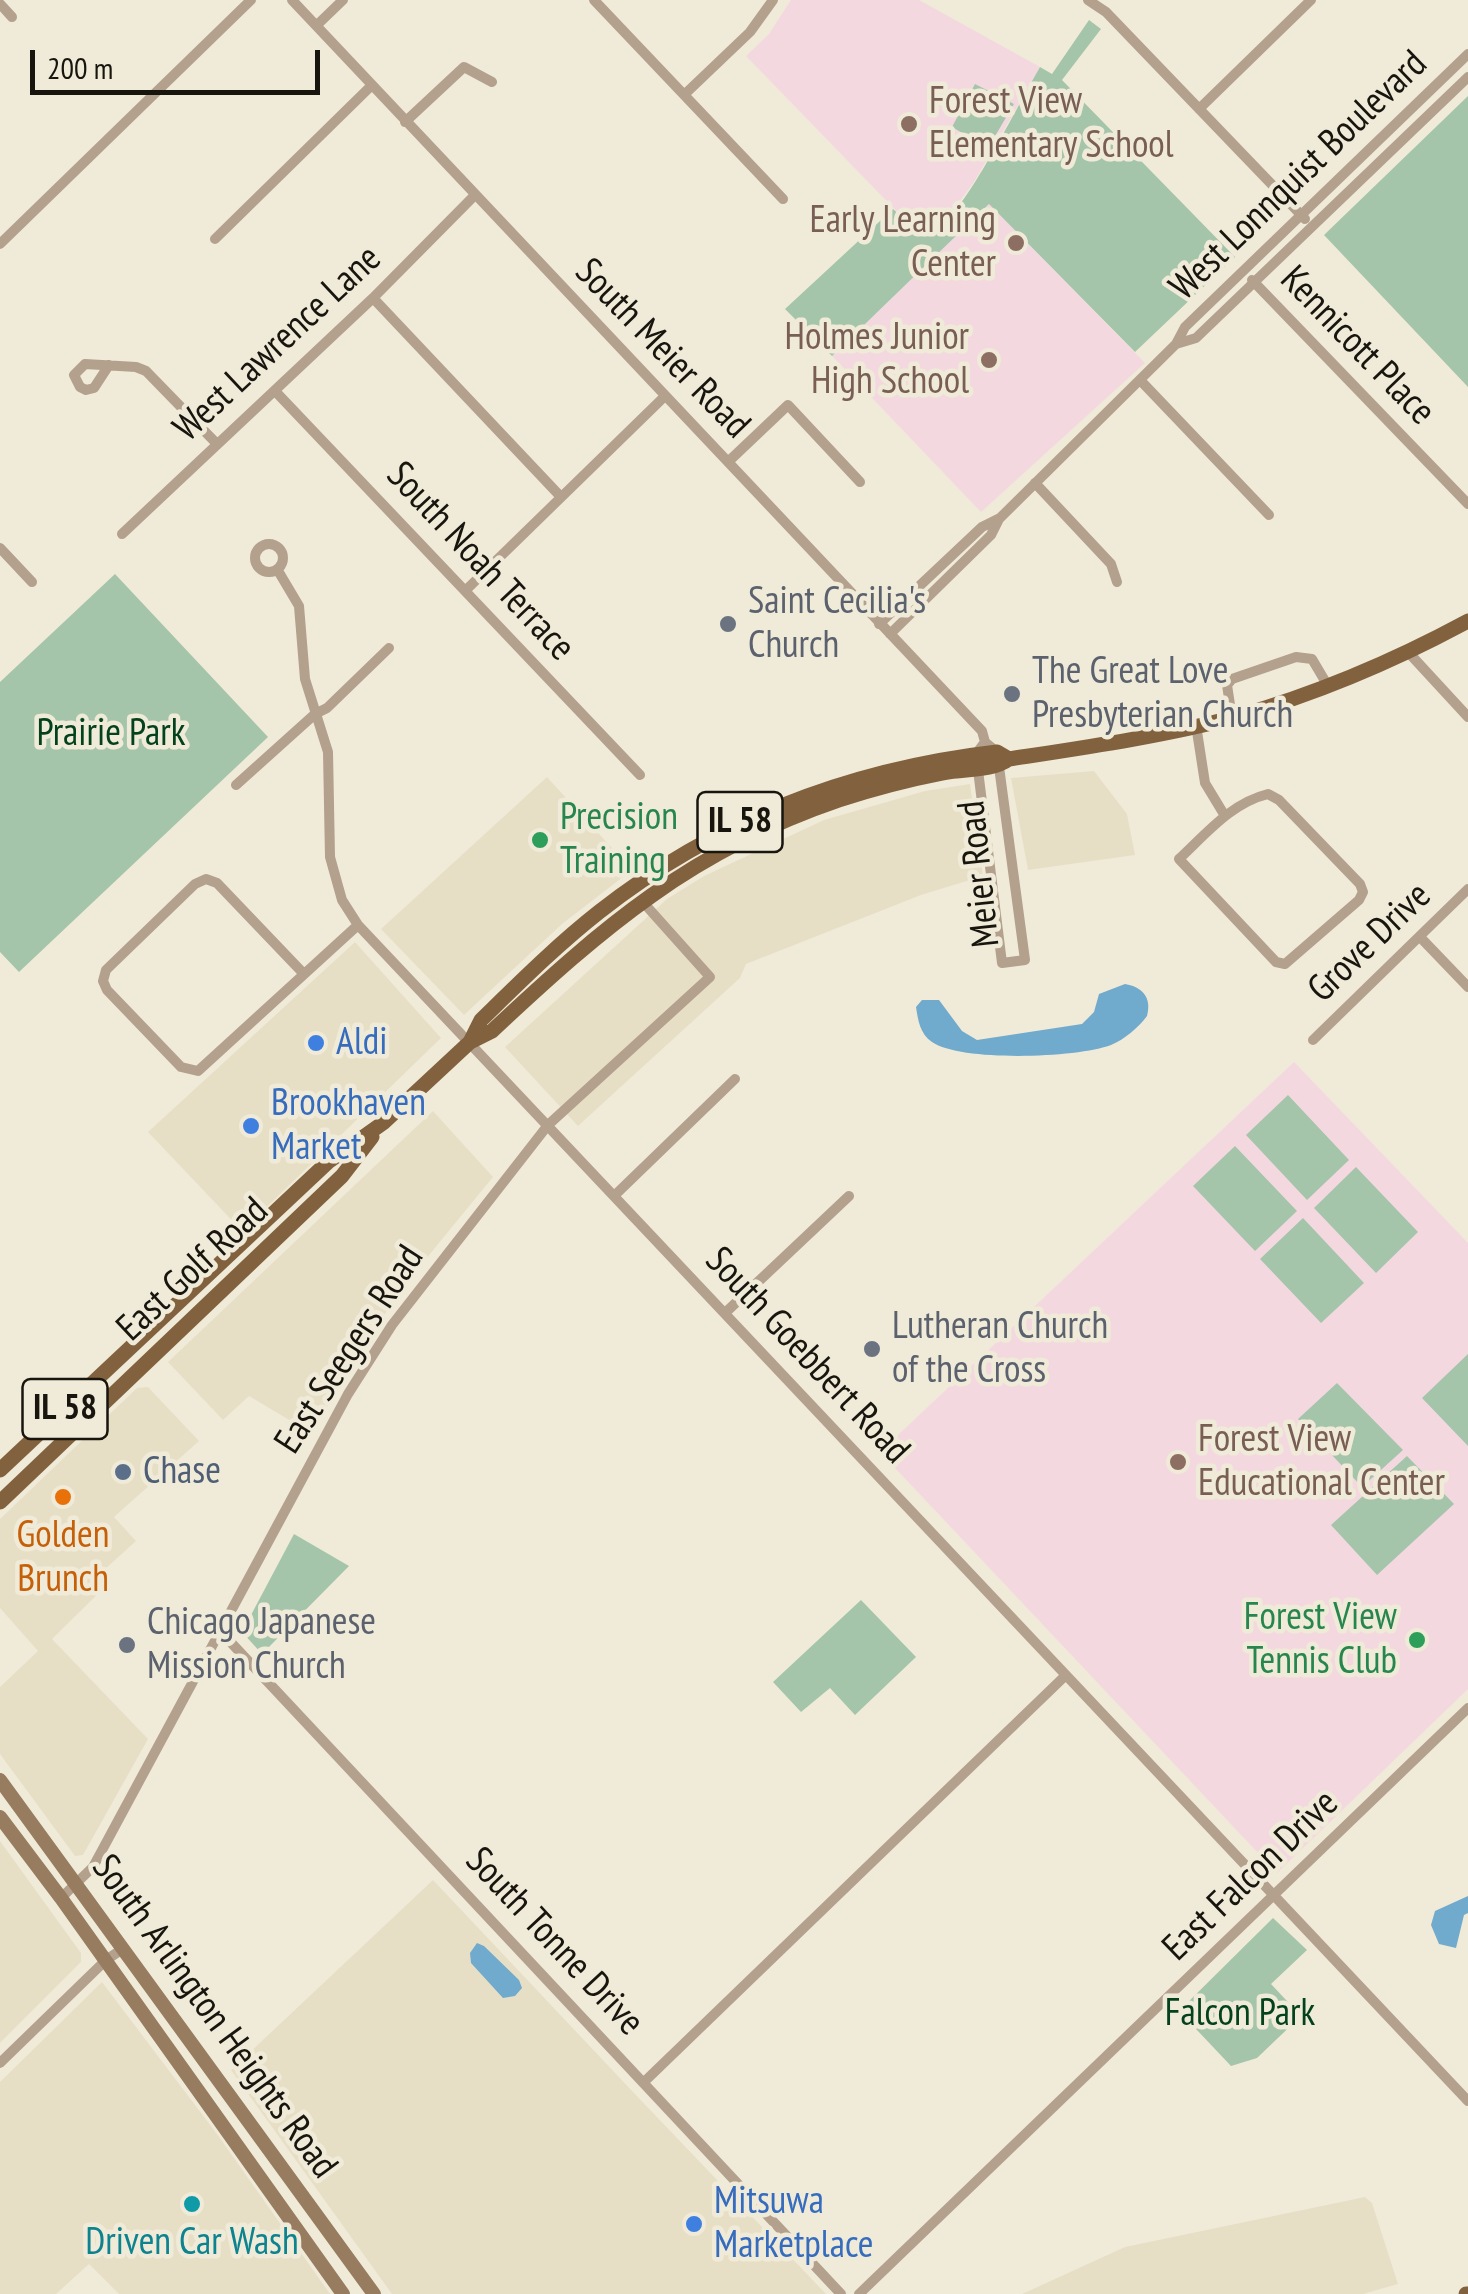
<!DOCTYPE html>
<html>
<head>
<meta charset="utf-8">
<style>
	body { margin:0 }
	#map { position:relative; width:1468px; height:2294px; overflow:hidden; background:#f0ead8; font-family:"PT Sans Narrow",sans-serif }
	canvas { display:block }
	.scale { position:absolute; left:30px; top:50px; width:290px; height:45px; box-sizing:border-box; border:5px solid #17150e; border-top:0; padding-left:12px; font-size:30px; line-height:35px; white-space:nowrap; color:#17150e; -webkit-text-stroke:8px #f0ead8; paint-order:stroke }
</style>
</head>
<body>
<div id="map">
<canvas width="1468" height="2294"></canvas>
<div class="scale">200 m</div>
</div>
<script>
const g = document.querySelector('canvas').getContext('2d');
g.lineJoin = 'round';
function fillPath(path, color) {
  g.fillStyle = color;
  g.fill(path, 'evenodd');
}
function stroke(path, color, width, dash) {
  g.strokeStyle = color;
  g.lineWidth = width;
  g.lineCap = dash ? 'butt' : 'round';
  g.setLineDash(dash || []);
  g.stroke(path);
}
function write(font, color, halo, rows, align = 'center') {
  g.font = font + ' "PT Sans Narrow",sans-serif';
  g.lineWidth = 9;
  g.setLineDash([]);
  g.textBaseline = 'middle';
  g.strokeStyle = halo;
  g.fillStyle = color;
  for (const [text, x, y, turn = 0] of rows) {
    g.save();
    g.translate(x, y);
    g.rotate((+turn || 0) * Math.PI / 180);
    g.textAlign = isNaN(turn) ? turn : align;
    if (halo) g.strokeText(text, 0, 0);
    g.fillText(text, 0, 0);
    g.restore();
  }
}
fillPath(new Path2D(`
	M 1094,771 L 1127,814 L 1135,855 L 1028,870 L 1011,778 Z
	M 547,777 L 632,870 L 562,924 L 464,1015 L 381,929 Z
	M 970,784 L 983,876 L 921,895 L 746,964 L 740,978 L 578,1126 L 505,1047 L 667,899 L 704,876 L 824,820 L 925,791 Z
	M 355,942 L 441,1038 L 242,1231 L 148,1132 Z
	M 433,1111 L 493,1177 L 398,1293 L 311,1433 L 249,1396 L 223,1420 L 168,1362 Z
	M 148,1387 L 199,1441 L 114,1517 L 136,1541 L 93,1580 L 101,1591 L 52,1639 L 148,1739 L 83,1855 L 75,1856 L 0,1754 L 0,1687 L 38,1651 L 0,1608 L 0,1519 L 137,1388 Z
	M 0,1841 L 81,1953 L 81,1962 L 0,2043 Z
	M 433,1880 L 634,2093 L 826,2294 L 392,2294 L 231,2070 Z
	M 102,1982 L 217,2134 L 330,2294 L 119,2294 L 89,2264 L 56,2294 L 0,2294 L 0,2082 Z
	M 1365,2197 L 1372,2203 L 1398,2284 L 1363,2294 L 1022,2294 L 1125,2247 Z`), '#e7dfc5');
fillPath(new Path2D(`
	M 791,0 L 919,0 L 1040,67 L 974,182 L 948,217 L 927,224 L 908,223 L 746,56 L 769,34 Z
	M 989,204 L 1145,363 L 981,512 L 832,356 Z
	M 1294,1062 L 1468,1243 L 1468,1689 L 1277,1873 L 880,1452 Z`), '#f3d9df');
fillPath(new Path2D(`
	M 1089,20 L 1101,29 L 1062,80 L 1235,257 L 1135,352 L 989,204 L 832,356 L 785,309 L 893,209 C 909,223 928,231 949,216 C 970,201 1023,96 1040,67 L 1052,74 Z
	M 975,84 L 1014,104 L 988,148 L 952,127 Z
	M 1468,96 L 1468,387 L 1324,235 Z
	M 115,574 L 268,737 L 19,972 L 0,952 L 0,682 Z
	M 1288,1095 L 1349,1160 L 1307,1200 L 1246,1135 Z
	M 1235,1146 L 1297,1211 L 1255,1251 L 1193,1186 Z
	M 1356,1167 L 1418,1232 L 1376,1273 L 1314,1208 Z
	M 1303,1218 L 1364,1283 L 1321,1323 L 1260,1259 Z
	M 1468,1354 L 1468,1446 L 1422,1398 Z
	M 1337,1383 L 1403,1450 L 1362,1487 L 1298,1419 Z
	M 1407,1456 L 1454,1504 L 1377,1575 L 1331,1525 Z
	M 294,1534 L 349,1566 L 262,1654 L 242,1632 Z
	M 861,1600 L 916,1657 L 855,1715 L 830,1688 L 801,1712 L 773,1682 Z
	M 1273,1918 L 1307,1950 L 1271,1984 L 1301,2016 L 1257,2058 L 1231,2066 L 1179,2011 Z`), '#a5c5ab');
fillPath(new Path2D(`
	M 1125,984 C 1143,987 1152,998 1147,1016 C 1138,1028 1125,1039 1111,1045 C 1077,1058 961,1062 932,1042 C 920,1034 918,1020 916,1007 L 922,1000 L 939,1000 L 962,1031 L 977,1040 L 1082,1024 L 1094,1012 L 1099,994 Z
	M 1468,1896 L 1468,1913 L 1464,1915 L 1456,1948 L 1439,1944 L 1431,1925 L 1435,1911 Z
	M 477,1943 L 484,1946 L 519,1980 L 522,1988 L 515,1996 L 503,1998 L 471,1963 L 470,1953 Z`), '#70aacc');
stroke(new Path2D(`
	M 292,0 L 982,731 L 985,742 L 997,752 L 1025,960 L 1002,963 L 976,754 L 985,742
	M 594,0 L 783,199
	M 1088,0 L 1106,12 L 1305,219
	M 0,4 L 12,17
	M 317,25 L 343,0
	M 685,94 L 750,32 L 773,0
	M 1199,109 L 1311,0
	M 405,122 L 464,67 L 492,82
	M 215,239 L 371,86
	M 0,244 L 251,0
	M 1252,280 L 1468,504
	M 373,298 L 561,497
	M 1176,344 L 1196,338 L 1468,77
	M 109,365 L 94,388 L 86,390 L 80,387 L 74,375 L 85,364 L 136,367 L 146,371 L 217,444
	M 1140,380 L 1269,515
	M 275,391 L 640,775
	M 729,461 L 788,405 L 860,482
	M 1035,483 L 1111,564 L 1117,582
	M 122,534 L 373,298 L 474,196
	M255 558a14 14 0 1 1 28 0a14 14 0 1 1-28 0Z
	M 0,548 L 32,582
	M 277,569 L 299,606 L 305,679 L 328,752 L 330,857 L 342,900 L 358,925 L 1468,2101
	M 466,590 L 665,396
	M 879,624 L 982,527 L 1000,518 L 1176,344 L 1185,327 L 1468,54
	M 890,634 L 991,535 L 999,519
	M 1409,653 L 1468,717
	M 1232,718 L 1227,685 L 1232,679 L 1296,657 L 1312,659 L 1328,686
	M 1196,725 L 1205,783 L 1225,816
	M 236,785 L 315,714 L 327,708 L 389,648
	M 1268,794 L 1279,800 L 1360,884 L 1363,892 L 1359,900 L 1285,964 L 1276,962 L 1179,859 C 1206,834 1231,803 1268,794 Z
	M 1420,937 L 1468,987
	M 303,973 L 217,883 L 206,879 L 195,884 L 106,970 L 103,981 L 107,990 L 181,1067 L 198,1071 L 358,925
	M 1313,1040 L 1468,889
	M 614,1196 L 735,1079
	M 725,1313 L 849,1196
	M 222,1633 L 841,2294
	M 61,1898 L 93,1867 L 348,1394 L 392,1325 L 548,1125 L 710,977 L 642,901
	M 0,2063 L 106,1960 L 124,1948
	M 644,2082 L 1066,1675
	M 859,2294 L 1468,1708`), '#b3a08d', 10);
stroke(new Path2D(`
	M 0,1780 L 374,2294
	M 0,1817 L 61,1898 L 343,2294`), '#977c5f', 14);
stroke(new Path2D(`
	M 470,1042 L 481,1020 C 519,983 557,945 599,912 C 716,820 850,769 997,752 L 1009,759
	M 0,1470 L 328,1162 L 383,1123 L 470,1042 L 492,1031 C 603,927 692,850 839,800 C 873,789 907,780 943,773 C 965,768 990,772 1009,759 C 1081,748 1165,736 1235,717 C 1316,694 1394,661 1468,621
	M 0,1502 L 342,1176 L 372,1137
	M 1466,2294 L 1468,2294`), '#82623e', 15);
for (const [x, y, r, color] of [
	[909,124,10,"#8d6e63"],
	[1016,243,10,"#8d6e63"],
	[989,360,10,"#8d6e63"],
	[728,624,10,"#6b7280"],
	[1012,694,10,"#6b7280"],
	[540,840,10,"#2e9e5b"],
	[316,1043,10,"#3f7fe0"],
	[251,1126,10,"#3f7fe0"],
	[872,1349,10,"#6b7280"],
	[1178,1462,10,"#8d6e63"],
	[123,1472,10,"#5c6f8a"],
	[63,1497,10,"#e8710a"],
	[1417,1640,10,"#2e9e5b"],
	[127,1645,10,"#6b7280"],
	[192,2204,10,"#0f9aa8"],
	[694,2224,10,"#3f7fe0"]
]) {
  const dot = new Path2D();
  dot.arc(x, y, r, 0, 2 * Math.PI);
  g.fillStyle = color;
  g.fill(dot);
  stroke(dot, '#f0ead8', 4);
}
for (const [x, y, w] of [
	[740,822,85],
	[65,1409,85]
]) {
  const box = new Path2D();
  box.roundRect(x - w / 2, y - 30, w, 60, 8);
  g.fillStyle = '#f0ead8';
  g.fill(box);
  stroke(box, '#17150e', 2.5);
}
write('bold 35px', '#17150e', null, [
	["IL 58",740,822],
	["IL 58",65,1409]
]);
write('38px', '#785e54', '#f0ead8', [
	["Forest View",929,102],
	["Elementary School",929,146],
	["Early Learning",996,221,"right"],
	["Center",996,265,"right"],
	["Holmes Junior",969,338,"right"],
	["High School",969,382,"right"],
	["Forest View",1198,1440],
	["Educational Center",1198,1484]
], 'left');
write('38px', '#17150e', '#f0ead8', [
	["West Lonnquist Boulevard",1299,176,-44],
	["West Lawrence Lane",278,344,-43],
	["Kennicott Place",1357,346,46],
	["South Meier Road",662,349,46],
	["South Noah Terrace",480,562,47],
	["Meier Road",980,874,-96],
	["Grove Drive",1370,943,-44],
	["East Golf Road",193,1270,-43],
	["East Seegers Road",350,1350,-57],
	["South Goebbert Road",807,1356,47],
	["East Falcon Drive",1251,1876,-44],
	["South Tonne Drive",554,1942,47],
	["South Arlington Heights Road",214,2017,54]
]);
write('38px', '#5b616d', '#f0ead8', [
	["Saint Cecilia's",748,602],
	["Church",748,646],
	["The Great Love",1032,672],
	["Presbyterian Church",1032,716],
	["Lutheran Church",892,1327],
	["of the Cross",892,1371],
	["Chicago Japanese",147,1623],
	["Mission Church",147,1667]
], 'left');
write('38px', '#04421e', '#f0ead8', [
	["Prairie Park",111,734],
	["Falcon Park",1240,2014]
]);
write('38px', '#27864d', '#f0ead8', [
	["Precision",560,818],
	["Training",560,862],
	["Forest View",1397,1618,"right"],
	["Tennis Club",1397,1662,"right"]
], 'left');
write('38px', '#366cbe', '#f0ead8', [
	["Aldi",336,1043],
	["Brookhaven",271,1104],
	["Market",271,1148],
	["Mitsuwa",714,2202],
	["Marketplace",714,2246]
], 'left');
write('38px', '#4e5e75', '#f0ead8', [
	["Chase",143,1472]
], 'left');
write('38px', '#c56008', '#f0ead8', [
	["Golden",63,1536],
	["Brunch",63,1580]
]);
write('38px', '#0d838f', '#f0ead8', [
	["Driven Car Wash",192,2243]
]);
</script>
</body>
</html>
